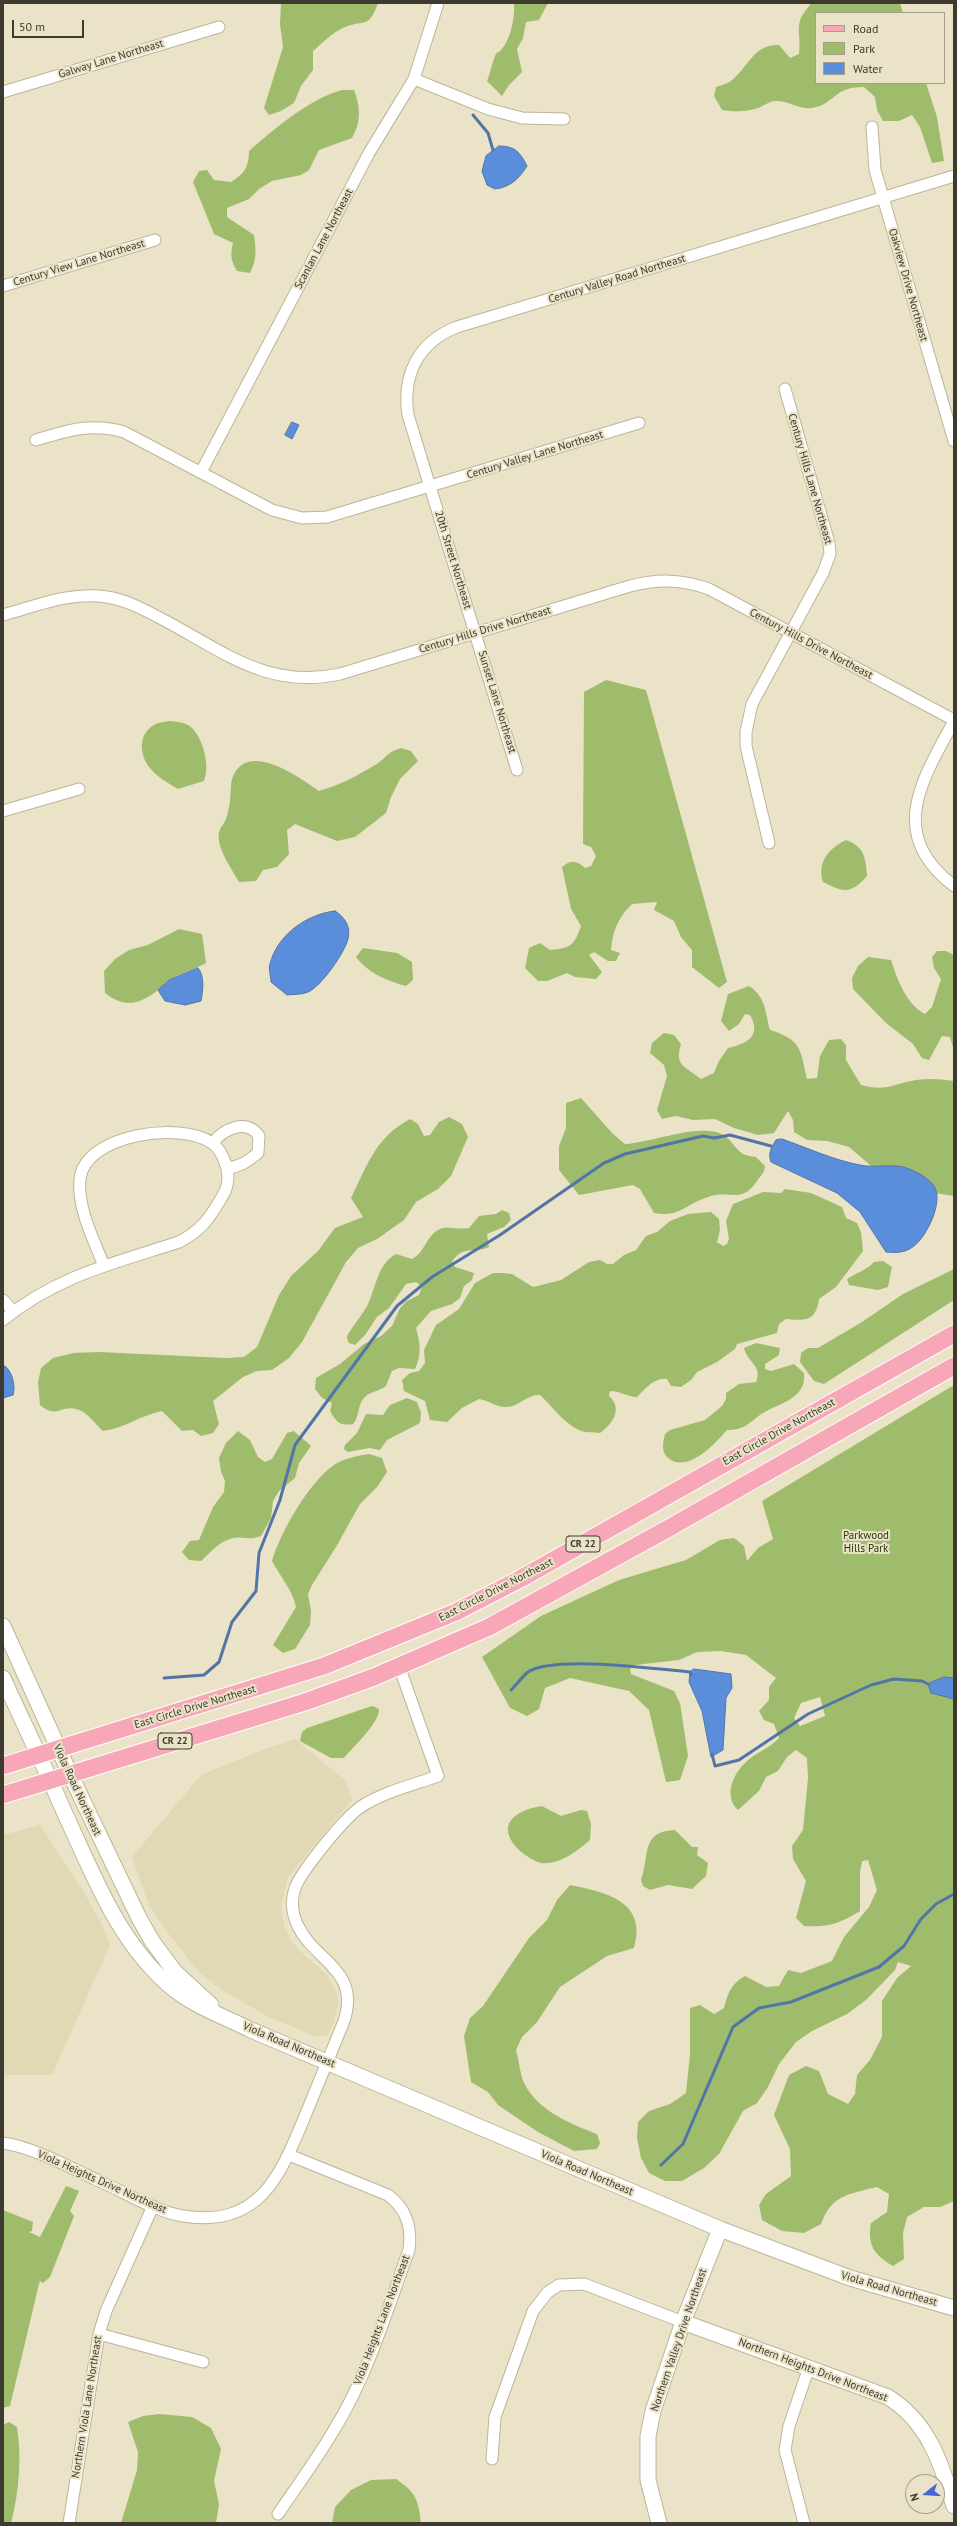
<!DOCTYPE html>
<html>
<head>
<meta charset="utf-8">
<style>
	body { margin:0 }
	#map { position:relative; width:957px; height:2526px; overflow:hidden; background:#eae3c7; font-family:"PT Sans",sans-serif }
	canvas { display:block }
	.frame { position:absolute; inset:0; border:4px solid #3d3a2f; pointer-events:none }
	.legend { position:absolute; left:815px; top:12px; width:130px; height:72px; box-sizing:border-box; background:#eae3c7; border:1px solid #a59f8a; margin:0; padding:5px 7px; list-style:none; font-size:12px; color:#3d3a2f }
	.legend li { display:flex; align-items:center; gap:8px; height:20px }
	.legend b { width:20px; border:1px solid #a59f8a }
	.north { position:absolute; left:905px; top:2474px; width:40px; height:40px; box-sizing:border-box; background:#eae3c7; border:1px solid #a59f8a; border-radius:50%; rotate:253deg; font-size:11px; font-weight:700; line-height:16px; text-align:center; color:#3d3a2f }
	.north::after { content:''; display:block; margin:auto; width:14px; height:18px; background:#4766d9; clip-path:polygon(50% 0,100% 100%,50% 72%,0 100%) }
	.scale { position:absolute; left:12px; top:20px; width:72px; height:18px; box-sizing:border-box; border:2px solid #3d3a2f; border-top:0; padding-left:5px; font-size:12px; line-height:14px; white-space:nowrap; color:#3d3a2f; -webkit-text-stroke:3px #eae3c7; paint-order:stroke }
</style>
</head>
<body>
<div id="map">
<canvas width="957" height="2526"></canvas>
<div class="frame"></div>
<ul class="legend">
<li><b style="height:5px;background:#f7a7b8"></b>Road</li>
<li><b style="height:11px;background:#9fbc6c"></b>Park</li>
<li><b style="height:11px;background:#5b8eda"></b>Water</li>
</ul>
<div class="north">N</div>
<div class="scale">50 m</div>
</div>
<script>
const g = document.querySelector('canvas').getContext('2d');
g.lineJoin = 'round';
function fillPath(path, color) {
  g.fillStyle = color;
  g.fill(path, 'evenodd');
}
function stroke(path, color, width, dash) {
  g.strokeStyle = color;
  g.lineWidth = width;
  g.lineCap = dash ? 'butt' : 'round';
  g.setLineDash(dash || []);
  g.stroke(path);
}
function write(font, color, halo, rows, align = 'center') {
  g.font = font + ' "PT Sans",sans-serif';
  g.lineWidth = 4;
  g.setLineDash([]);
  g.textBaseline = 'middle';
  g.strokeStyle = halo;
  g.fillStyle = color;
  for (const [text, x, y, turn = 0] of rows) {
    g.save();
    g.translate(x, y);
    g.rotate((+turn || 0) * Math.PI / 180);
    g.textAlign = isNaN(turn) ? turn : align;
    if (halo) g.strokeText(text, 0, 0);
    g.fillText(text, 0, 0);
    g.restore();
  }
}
fillPath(new Path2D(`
	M 295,1739 L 346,1781 L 352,1800 L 288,1877 L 281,1906 L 284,1925 L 290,1939 L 299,1950 L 327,1975 L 337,1994 L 338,2004 L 334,2023 L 327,2035 L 316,2037 L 267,2016 L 223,1991 L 199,1972 L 167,1932 L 149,1905 L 132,1857 L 201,1775 L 265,1749 Z
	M 40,1825 L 85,1894 L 102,1925 L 110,1945 L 52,2075 L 3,2075 L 3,1835 Z`), '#e1d8b5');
fillPath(new Path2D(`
	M 281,3 L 378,3 C 368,31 364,18 343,28 C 332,33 322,43 313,51 L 313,70 L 301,86 L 294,103 L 281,111 L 269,115 L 264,108 L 283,47 L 280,24 Z
	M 514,3 L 548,3 L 539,20 L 526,22 L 523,38 L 517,49 L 522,72 L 509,85 L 502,96 L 487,81 C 490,74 493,59 496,54 C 497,52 500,52 501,50 C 511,39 515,17 514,3 Z
	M 809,3 L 900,3 L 903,13 L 816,13 L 816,83 L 926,83 L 937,117 L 944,161 L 932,163 L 920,127 L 912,115 L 899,121 L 883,121 L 877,110 L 875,97 L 864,87 C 832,87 836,104 812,108 C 800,110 787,100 776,101 C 770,101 763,106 758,108 C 746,112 735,112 722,110 L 714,96 L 716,87 C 721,85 727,84 731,81 C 749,67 753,44 779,45 L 790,58 L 799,54 C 802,31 792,25 810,5 Z
	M 342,90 L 354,90 C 361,108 361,122 352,138 L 319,150 L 309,170 L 301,175 L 272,181 L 259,189 L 249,199 L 227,208 L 227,217 L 254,235 C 256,249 257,260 250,273 L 237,271 C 231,261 230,254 233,243 L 214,234 L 193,182 L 199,171 L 207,170 L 214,180 L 231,182 C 244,174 249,167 249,151 C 274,129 309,99 342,90 Z
	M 606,680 L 646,690 L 727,982 L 719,988 L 692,967 L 692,950 L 681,937 L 674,921 L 654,910 L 657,902 L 632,904 C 619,916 612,932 611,950 L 620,953 L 616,961 L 608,961 L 594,952 L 589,955 L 602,972 L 596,979 L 575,977 L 567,973 L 547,981 L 538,981 L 525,968 L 529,948 L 540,943 L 550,950 C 571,948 574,946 581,926 L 571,909 L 562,867 C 571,860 576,860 585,868 L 591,866 L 596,856 L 591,847 L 583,844 L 584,692 Z
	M 169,721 C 178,722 187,722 193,729 C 204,742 210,766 204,781 L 178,789 C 168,783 157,777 150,768 C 139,755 138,734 154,725 C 158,722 165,722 169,721 Z
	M 401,748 L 411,751 L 418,761 L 400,779 L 391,797 L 386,813 L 355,837 L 337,841 L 295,824 L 287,830 L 289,854 L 277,867 L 263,870 L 256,881 L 239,882 C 232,869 216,848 219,832 C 220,827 225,823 226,819 C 228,813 229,807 230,801 C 231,792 230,782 234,774 C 251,742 300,778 319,791 C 340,785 357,776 375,765 C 387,758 385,753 401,748 Z
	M 846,840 C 864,846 866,858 867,876 C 851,894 844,893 823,882 C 817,862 829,848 846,840 Z
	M 179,929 L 202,934 L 206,963 C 195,969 180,973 169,980 C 165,982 162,987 158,990 C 139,1005 124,1008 105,993 L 104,971 L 115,959 L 129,950 L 148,945 Z
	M 363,948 L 397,953 L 412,962 L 413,980 L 406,986 C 387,981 368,973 356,957 Z
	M 937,951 L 946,951 L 954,955 L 954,1051 L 950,1037 L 942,1036 L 929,1060 L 922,1058 L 913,1044 L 886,1023 L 853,989 L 852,978 L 858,966 L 868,957 L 891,960 C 897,979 906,1004 925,1014 L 932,1007 L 941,979 L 934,968 L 932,957 Z
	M 749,986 C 766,997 765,1012 770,1030 C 802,1040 800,1049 807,1079 L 817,1078 L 820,1056 L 829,1040 L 841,1039 L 846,1045 L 846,1060 L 861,1085 C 888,1092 891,1084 916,1080 C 929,1078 941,1079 954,1081 L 954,1196 L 928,1192 L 877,1171 L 849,1147 L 827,1141 L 807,1140 L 794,1132 L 793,1120 L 788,1111 L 774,1133 L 758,1135 L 734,1128 L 715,1119 L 693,1120 L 676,1116 L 662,1119 L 657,1110 L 667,1076 L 664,1065 L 650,1053 L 652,1043 L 664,1033 L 674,1035 L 681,1044 C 674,1066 685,1066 701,1079 L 714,1073 L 719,1061 L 728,1048 C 747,1044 762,1036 750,1015 L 745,1014 L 739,1024 L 729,1031 L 721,1021 L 728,994 Z
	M 581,1098 L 613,1134 L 625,1144 C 652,1142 691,1126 716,1132 C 736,1137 732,1156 756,1157 L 765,1166 C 764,1174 761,1175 757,1181 C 741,1205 730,1189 708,1197 C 686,1204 679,1218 654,1213 L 640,1189 L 633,1185 L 579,1195 L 559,1170 L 559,1146 L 566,1128 L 566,1103 Z
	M 449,1117 L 462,1124 L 468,1137 L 451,1176 L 438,1189 L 416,1202 L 404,1220 L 377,1239 L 358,1248 L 346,1262 L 302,1342 L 289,1358 L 272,1370 L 257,1371 L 243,1377 L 213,1401 L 219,1424 L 213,1433 L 201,1436 L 193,1430 L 182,1431 L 162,1411 C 141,1415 125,1428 103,1431 C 95,1424 87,1411 76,1409 C 60,1405 57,1419 40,1405 L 38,1383 L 41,1368 L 53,1358 L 73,1353 L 99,1352 L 226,1358 L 244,1357 L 257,1347 L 279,1295 L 291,1276 L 318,1251 L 335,1228 L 363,1217 L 351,1198 C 368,1164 375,1138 410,1119 L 418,1124 L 424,1136 L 430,1135 L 439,1122 Z
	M 785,1189 L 811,1193 L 842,1207 L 846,1218 L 857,1223 L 861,1232 L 863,1251 L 836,1287 L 819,1299 C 816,1321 806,1321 786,1319 L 779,1324 L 777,1333 L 737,1344 L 735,1349 L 717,1362 L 697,1372 L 691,1380 L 681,1387 L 671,1386 L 667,1379 C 655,1377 646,1388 637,1397 C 627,1397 621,1391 610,1391 L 609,1396 C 623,1408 613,1424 600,1433 C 594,1432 586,1433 581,1431 C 564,1424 553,1407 540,1395 C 527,1394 519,1407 506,1407 C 496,1407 488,1400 479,1399 L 462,1408 L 447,1422 L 430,1420 L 425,1401 L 404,1391 L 402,1380 L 410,1373 L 419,1371 L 425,1363 L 424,1350 L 436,1325 L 459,1309 L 475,1283 L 493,1273 L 503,1273 L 512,1274 L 533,1287 L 561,1280 L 589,1262 L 600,1260 L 607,1264 L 613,1264 L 624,1255 L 636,1250 L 646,1236 L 657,1232 L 670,1221 L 688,1214 L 711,1212 L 719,1219 L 720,1230 L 717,1242 L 723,1246 L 727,1244 L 729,1239 L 726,1221 L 733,1204 L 763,1192 L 781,1193 Z
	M 502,1210 L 509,1213 L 511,1220 L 504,1227 L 487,1234 L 489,1247 C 475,1254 463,1244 452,1262 L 455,1267 L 474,1273 L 472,1280 L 464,1286 L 460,1298 L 452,1304 L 431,1311 L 416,1328 C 420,1342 422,1355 415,1369 L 399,1368 L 392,1371 L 386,1386 C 380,1391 368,1392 364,1398 C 357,1406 360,1416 353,1424 C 340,1426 337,1423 330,1411 L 332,1403 L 322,1398 L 315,1389 L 316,1378 L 340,1364 L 364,1344 L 381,1336 L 392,1326 L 400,1308 L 407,1301 L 419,1295 L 422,1287 L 416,1282 L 406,1284 L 389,1308 L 377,1317 L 365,1335 L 355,1345 L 349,1343 C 348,1341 347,1339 347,1337 C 347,1334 364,1312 367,1306 C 376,1289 377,1264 396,1254 L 412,1259 C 425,1253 426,1235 440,1229 C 449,1226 459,1230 469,1228 L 479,1216 L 496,1214 Z
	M 883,1261 L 892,1267 L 888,1287 L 878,1290 L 849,1285 L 847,1279 C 856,1273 867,1270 874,1262 Z
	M 954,1269 L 954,1300 L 824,1384 L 814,1381 L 800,1362 L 801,1353 L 808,1348 L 818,1348 L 862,1322 L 903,1294 Z
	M 756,1343 L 780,1348 L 779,1355 L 765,1364 L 765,1369 L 771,1371 L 794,1364 L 804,1373 C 807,1399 779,1403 763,1413 C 748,1423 746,1430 727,1430 C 715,1444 687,1474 668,1458 C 661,1452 663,1442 665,1434 L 670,1430 L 705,1420 L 722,1406 L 726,1399 L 726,1393 L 739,1384 L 756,1382 C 763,1366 747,1362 744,1348 Z
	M 954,1385 L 954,2201 L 940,2207 L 924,2207 L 907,2217 L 903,2233 L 904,2259 L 893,2266 C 874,2255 867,2245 871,2223 L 887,2212 L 889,2194 L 877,2187 C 850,2194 832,2194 821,2224 L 804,2233 L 782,2231 L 762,2220 L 759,2205 L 766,2194 L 791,2176 L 790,2149 L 774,2115 L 789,2075 L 806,2066 L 819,2071 L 828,2094 L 848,2104 L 855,2094 L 857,2075 L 870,2060 L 882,2037 L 882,2001 L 897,1978 L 911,1966 L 898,1962 L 895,1970 L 866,2000 L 847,2014 L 812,2031 L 796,2042 L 779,2064 L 768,2087 L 757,2103 L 743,2111 L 719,2154 L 704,2168 L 682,2181 L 665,2181 L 649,2173 L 641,2158 L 637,2138 L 638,2122 L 649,2111 L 670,2104 L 686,2093 L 690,2054 L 690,2008 L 700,2005 L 714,2014 L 724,2008 C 728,1993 731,1984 745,1976 L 766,1987 L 779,1986 L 788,1970 L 801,1973 L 832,1961 L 844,1937 L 869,1907 L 877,1890 L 868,1860 L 862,1861 L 860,1872 L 860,1911 C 839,1924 829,1927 804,1926 L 796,1918 L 806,1881 L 793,1859 L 792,1846 L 803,1830 L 808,1778 L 807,1758 L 796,1750 L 787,1757 L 778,1771 L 766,1777 L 759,1791 L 738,1810 C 724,1797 732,1776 744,1764 C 754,1753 769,1749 779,1738 L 774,1724 L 764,1720 L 759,1711 L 769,1700 L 769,1687 L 776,1678 L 746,1655 L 721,1651 L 697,1652 L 679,1660 L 635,1665 L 630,1669 L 631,1674 L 674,1691 L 680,1703 L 688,1756 L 680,1780 L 666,1782 L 649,1710 L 629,1691 L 570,1678 L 545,1688 L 539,1709 L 527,1716 L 510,1708 L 482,1657 L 541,1616 L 619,1580 L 686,1560 L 720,1540 L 734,1538 L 744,1546 L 747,1561 L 758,1548 L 773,1539 L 762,1501 ZM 820,1697 L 825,1716 L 800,1726 L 794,1718 L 801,1703 Z
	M 407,1398 L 417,1402 L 421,1413 L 420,1423 L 387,1440 L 380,1450 L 369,1448 L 348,1452 L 344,1449 L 345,1445 L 357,1433 L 366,1414 L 383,1415 L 390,1405 Z
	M 238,1431 L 250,1440 L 258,1457 L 265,1462 L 272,1459 L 287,1433 L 294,1431 L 311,1446 L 299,1463 L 295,1478 L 279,1491 L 273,1501 L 271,1518 L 261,1536 C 249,1541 246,1536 234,1538 C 220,1540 211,1552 201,1561 L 189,1560 L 182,1552 L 190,1541 L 199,1540 L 213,1507 L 224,1492 L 225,1481 L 221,1472 L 219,1458 L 226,1443 Z
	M 369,1454 L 382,1458 L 387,1472 L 377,1487 L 360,1504 L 336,1547 L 312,1585 L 308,1594 L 311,1611 L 310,1625 L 295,1649 L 283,1653 L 273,1645 L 296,1607 C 292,1589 281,1578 272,1561 C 280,1533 309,1482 334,1465 C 345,1458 357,1456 369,1454 Z
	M 372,1706 L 379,1709 C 380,1722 354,1746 344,1758 L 331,1758 L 300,1741 L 302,1732 L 307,1728 Z
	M 542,1806 L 561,1816 L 581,1810 L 587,1811 L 591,1824 L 590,1840 C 577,1851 560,1865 541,1863 C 535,1862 525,1855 520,1851 C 494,1826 514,1810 542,1806 Z
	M 675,1830 L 692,1847 L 698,1847 L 697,1855 L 708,1863 L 706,1876 L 692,1889 L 668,1885 L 650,1890 L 643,1886 L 641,1880 C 650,1857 640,1831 675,1830 Z
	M 570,1885 C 605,1892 648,1901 634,1948 L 607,1956 L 560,1987 L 537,2022 L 522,2037 L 516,2050 C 519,2060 520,2074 524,2083 C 538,2111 571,2124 597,2134 L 600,2143 L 597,2149 L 574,2151 L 538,2132 L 498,2105 L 488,2092 L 471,2082 L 464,2036 L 470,2018 L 483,2006 L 529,1938 L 547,1920 L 557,1900 Z
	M 66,2186 L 79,2191 L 70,2211 L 74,2216 L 50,2277 L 43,2283 L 40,2281 L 39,2284 L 10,2406 L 3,2408 L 3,2210 L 33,2222 L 32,2231 L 29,2232 L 40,2237 Z
	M 160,2414 L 192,2417 L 211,2428 L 221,2449 L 214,2481 L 219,2504 L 216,2523 L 121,2523 L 137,2470 L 138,2452 L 128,2422 L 143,2416 Z
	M 9,2422 L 17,2427 C 22,2457 19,2493 11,2523 L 3,2523 L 3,2425 Z
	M 396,2479 C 416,2493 418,2498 421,2523 L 332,2523 L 335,2507 L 351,2490 L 371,2480 Z`), '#9fbc6c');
const water = new Path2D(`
	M 499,146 C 515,146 520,152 527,166 C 518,180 510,187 495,189 L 487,185 L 482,171 L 486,156 Z
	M 292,422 L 299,425 L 292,439 L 285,435 Z
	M 335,911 C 345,917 351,927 348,939 C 345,952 321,987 308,992 C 302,995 293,994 287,995 L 271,982 C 271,976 268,969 270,964 C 277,935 307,914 335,911 Z
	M 198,968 C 205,976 203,991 201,1001 L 185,1005 L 165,1001 L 158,990 L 169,980 Z
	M 782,1139 C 808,1148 833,1160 860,1165 C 874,1168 889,1164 903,1167 C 912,1169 929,1178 934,1186 C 944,1201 927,1236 914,1246 C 905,1253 896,1253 886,1252 L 860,1212 L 837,1193 L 771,1162 C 768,1153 771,1148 776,1140 Z
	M 3,1365 C 12,1369 16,1386 13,1395 L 3,1398 Z
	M 694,1669 L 731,1674 L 732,1688 L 726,1698 L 723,1750 L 711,1757 L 702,1711 L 689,1682 L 690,1672 Z
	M 944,1677 L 954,1678 L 954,1699 L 931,1693 L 928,1684 Z`);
fillPath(water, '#5b8eda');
stroke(water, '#5275a7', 1);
stroke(new Path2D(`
	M 473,115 L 488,133 L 493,150
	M 164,1678 L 204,1675 L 219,1662 L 232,1622 L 256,1591 L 259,1553 L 280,1500 L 295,1445 L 397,1306 L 432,1277 L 500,1235 L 604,1163 L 625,1154 L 703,1136 L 714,1138 L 730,1135 L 771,1146
	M 511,1690 C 517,1684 522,1677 528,1672 C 553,1655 657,1669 690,1672 L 691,1675
	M 712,1754 L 715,1766 L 739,1760 L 808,1714 L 871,1685 L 894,1679 L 922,1681 L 928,1684
	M 661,2165 L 683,2144 L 733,2027 L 759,2008 L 791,2002 L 879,1967 L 904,1946 L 921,1919 L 936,1904 L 954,1894`), '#5275a7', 3);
const street = new Path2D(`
	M 414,79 L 488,109 L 522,118 L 564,119
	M 3,92 L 219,27
	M 872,127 L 875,170 L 954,441
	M 3,286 L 155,240
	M 36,440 C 66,431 92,422 124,432 L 272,510 L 302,518 L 327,517 L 639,423
	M 201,472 L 369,153 L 414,79 L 438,3
	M 3,615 C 36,606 71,591 107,597 C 126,600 143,609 160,618 C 222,650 266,690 340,674 L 630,586 C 658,579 681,579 709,589 L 954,720
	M 954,721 C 922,780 886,834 954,886
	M 517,770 L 408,415 C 402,375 418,342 457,327 L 954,176
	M 3,811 L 79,789
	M 769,843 L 746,746 L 746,732 L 752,704 L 823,573 L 830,554 L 829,543 L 785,389
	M 213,1143 C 223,1129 247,1118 259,1136 L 258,1153 C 248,1161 240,1167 227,1168
	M 3,1300 L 13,1311
	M 3,1320 C 57,1276 114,1263 179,1242 C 202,1230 209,1219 222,1197 C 229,1186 230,1172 224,1160 C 222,1154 217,1146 212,1143 C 181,1121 85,1134 80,1179 C 77,1208 94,1240 104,1266
	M 3,2143 C 35,2147 80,2173 110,2186 C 133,2197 158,2212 183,2216 C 260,2228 280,2176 305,2116 C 318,2084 331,2053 344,2021 C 361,1969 314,1962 297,1924 C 292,1913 291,1900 295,1888 C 302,1870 345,1817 362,1806 C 384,1792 413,1785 438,1776 L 399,1666
	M 99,2334 L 203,2362
	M 492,2459 L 495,2417 L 533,2311 L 548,2292 L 559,2285 L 584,2284 L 683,2322
	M 278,2514 C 297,2486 317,2459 334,2430 C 368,2375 387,2310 409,2250 C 412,2227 407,2209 388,2195 L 289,2155
	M 69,2523 L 99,2334 L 106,2311 L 153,2206
	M 804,2523 L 785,2450 L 789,2426 L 809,2367`);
const secondary = new Path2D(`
	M 3,1626 L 70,1774 L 139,1918 L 152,1941 L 175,1972 L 211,2005
	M 3,1678 C 24,1724 46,1770 66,1816 C 94,1876 118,1941 169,1985 C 193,2006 223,2016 251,2030 L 720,2229 L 850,2278 L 954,2308
	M 683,2322 L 888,2397 C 928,2422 941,2462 954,2506
	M 659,2523 L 648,2480 L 648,2436 L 653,2411 L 683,2322 L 720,2229`);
const primary = new Path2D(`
	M 3,1766 L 324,1666 L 456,1612 L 522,1578 L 954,1334
	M 3,1795 L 305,1702 L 374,1677 L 489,1627 L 669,1528 L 954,1366`);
stroke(street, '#bcb59a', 13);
stroke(secondary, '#bcb59a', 17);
stroke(primary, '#fff', 19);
stroke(street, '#fff', 11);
stroke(secondary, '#fff', 15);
stroke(primary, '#f7a7b8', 17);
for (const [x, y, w] of [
	[583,1544,34],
	[175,1741,34]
]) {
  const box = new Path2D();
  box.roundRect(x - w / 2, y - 8, w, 16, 3);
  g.fillStyle = '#eae3c7';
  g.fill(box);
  stroke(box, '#3d3a2f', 1);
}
write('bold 10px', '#3d3a2f', null, [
	["CR 22",583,1544],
	["CR 22",175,1741]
]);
write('11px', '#3d3a2f', '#eae3c7', [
	["Galway Lane Northeast",111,59,-17],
	["Scanlan Lane Northeast",324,239,-62],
	["Century View Lane Northeast",79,263,-17],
	["Century Valley Road Northeast",617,279,-17],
	["Oakview Drive Northeast",908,285,74],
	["Century Valley Lane Northeast",535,455,-17],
	["Century Hills Lane Northeast",810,479,74],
	["20th Street Northeast",453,560,73],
	["Century Hills Drive Northeast",485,630,-17],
	["Century Hills Drive Northeast",811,644,28],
	["Sunset Lane Northeast",497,702,73],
	["East Circle Drive Northeast",779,1432,-29],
	["East Circle Drive Northeast",496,1590,-27],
	["East Circle Drive Northeast",195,1707,-17],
	["Viola Road Northeast",77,1790,65],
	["Viola Road Northeast",289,2045,23],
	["Viola Road Northeast",587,2173,23],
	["Viola Heights Drive Northeast",102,2182,24],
	["Viola Road Northeast",889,2289,16],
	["Viola Heights Lane Northeast",382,2320,-69],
	["Northern Valley Drive Northeast",679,2340,-71],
	["Northern Heights Drive Northeast",813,2370,21],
	["Northern Viola Lane Northeast",87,2407,-81]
]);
write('11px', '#27340c', '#eae3c7', [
	["Parkwood",866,1536],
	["Hills Park",866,1549]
]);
</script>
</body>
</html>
